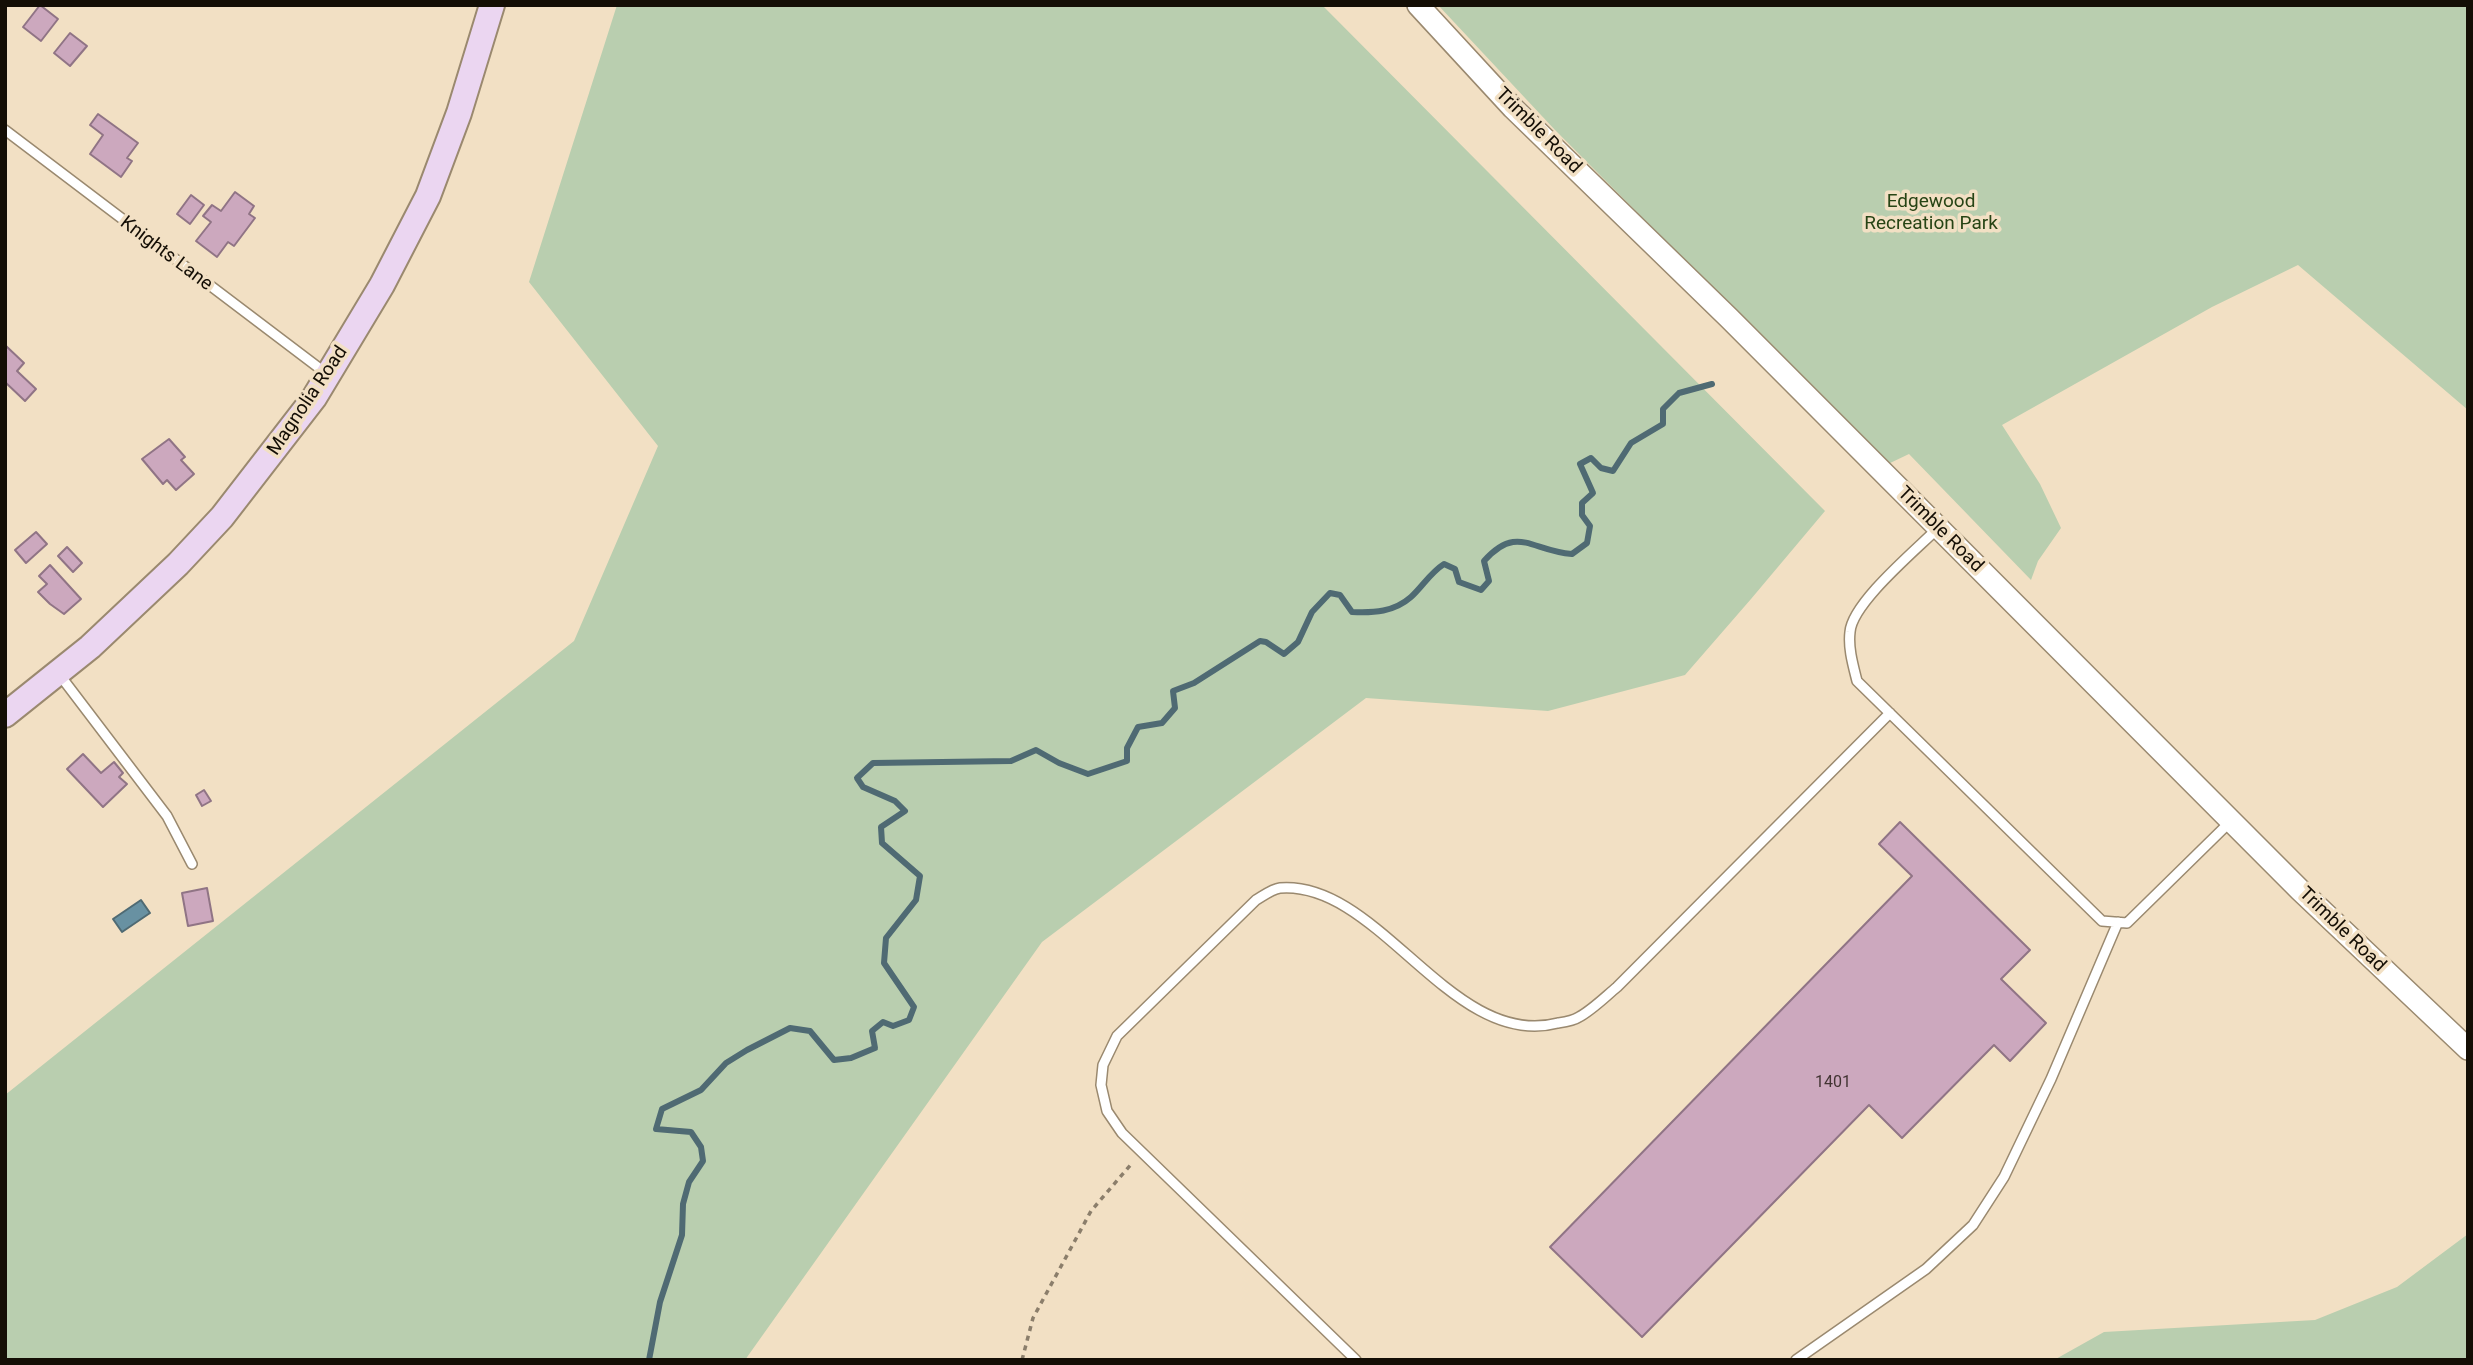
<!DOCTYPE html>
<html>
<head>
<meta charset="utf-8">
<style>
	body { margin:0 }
	#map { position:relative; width:2473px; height:1365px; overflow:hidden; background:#f2e0c4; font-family:Roboto,sans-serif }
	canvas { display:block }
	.frame { position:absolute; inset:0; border:7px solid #140e05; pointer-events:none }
</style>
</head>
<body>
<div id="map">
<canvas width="2473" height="1365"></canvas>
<div class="frame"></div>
</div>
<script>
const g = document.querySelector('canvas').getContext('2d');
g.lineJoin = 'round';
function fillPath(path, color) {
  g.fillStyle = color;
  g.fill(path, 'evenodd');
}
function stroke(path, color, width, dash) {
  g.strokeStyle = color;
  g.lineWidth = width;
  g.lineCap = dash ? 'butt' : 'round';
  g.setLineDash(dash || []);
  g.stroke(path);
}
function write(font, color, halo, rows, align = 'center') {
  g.font = font + ' Roboto,sans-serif';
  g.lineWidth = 7;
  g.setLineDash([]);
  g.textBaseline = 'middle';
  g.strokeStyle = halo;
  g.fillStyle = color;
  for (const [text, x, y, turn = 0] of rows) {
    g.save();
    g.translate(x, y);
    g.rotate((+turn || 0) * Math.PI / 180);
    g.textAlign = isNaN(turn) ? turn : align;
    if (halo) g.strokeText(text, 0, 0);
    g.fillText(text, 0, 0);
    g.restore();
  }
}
fillPath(new Path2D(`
	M 617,5 L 1322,5 L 1825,511 L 1751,599 L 1685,675 L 1548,711 L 1366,698 L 1042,942 L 745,1360 L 5,1360 L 5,1095 L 574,641 L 658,446 L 529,282 Z
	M 1438,5 L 2468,5 L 2468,410 L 2298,265 L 2212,307 L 2002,425 L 2040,484 L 2061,528 L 2038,561 L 2031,580 L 1909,454 L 1888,464 L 1555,130 Z
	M 2468,1234 L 2468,1360 L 2054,1360 L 2104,1332 L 2315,1320 L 2397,1287 Z`), '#b9ceaf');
const water = new Path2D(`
	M 141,900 L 150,913 L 122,932 L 113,919 Z`);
fillPath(water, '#6891a2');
stroke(water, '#4f6a73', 2);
stroke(new Path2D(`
	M 649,1360 L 660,1302 L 682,1235 L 683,1204 L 689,1182 L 703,1161 L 701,1147 L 691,1132 L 656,1129 L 662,1109 L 701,1090 L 726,1063 L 747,1050 L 790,1028 L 810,1031 L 834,1060 L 851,1058 L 875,1048 L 872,1031 L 883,1022 L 893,1026 L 909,1020 L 914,1007 L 884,963 L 886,938 L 916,900 L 920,876 L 882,843 L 881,827 L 905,811 L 895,801 L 863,787 L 857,778 L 873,763 L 1011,761 L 1036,750 L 1059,763 L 1088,774 L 1127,761 L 1127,748 L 1138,727 L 1162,723 L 1175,708 L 1173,691 L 1194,683 L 1260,641 L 1266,642 L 1284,654 L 1298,642 L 1312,612 L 1330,593 L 1340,595 L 1352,612 C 1374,613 1394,612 1411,597 C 1423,586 1430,573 1444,564 L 1455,569 L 1459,582 L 1481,590 L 1489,581 L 1484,561 C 1517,524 1531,551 1572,554 L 1587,543 L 1590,526 L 1582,515 L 1582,503 L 1593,493 L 1580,464 L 1591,458 L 1601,468 L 1613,471 L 1631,443 L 1663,424 L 1663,409 L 1679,393 L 1712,384`), '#4f6a73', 6);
const building = new Path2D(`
	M 40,5 L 58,19 L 41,41 L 23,27 Z
	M 70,33 L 87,46 L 70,66 L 54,53 Z
	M 98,114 L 138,143 L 127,158 L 132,161 L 121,177 L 90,154 L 103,135 L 90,125 Z
	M 235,192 L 254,206 L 249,214 L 255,218 L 234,246 L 228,242 L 217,257 L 196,241 L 211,222 L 203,216 L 212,205 L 221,211 Z
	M 191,195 L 204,205 L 190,224 L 177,214 Z
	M 5,345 L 24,363 L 17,371 L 36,389 L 25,401 L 5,382 Z
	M 169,439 L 185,457 L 181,460 L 194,474 L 176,490 L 167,480 L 163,484 L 142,459 Z
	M 36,532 L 47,544 L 26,563 L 15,550 Z
	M 67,547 L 82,563 L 73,572 L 58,556 Z
	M 50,565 L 81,599 L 64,614 L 50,604 L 38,592 L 47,584 L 39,576 Z
	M 83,754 L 101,773 L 114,762 L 123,773 L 119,777 L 127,784 L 103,807 L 67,769 Z
	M 204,790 L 211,801 L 202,806 L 196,795 Z
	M 1900,822 L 2030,950 L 2001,979 L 2046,1023 L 2010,1061 L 1994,1045 L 1902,1138 L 1869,1105 L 1642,1337 L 1550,1247 L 1912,876 L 1879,844 Z
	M 207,888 L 213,921 L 188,926 L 182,893 Z`);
fillPath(building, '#cca8be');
stroke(building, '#907485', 2);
const service = new Path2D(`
	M 5,130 L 327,374
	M 1938,528 C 1916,550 1852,603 1850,632 C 1848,648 1853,665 1857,681 L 2102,921 L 2127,923 L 2231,821
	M 59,674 L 167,816 L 192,864
	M 1356,1360 L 1122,1133 L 1107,1111 L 1101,1085 L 1103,1065 L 1117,1036 L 1256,900 C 1263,896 1272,889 1280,888 C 1379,880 1452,1051 1558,1023 C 1565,1022 1573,1021 1579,1017 C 1592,1010 1605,997 1617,987 L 1890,713
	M 1796,1360 L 1926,1269 L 1973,1225 L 2004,1177 L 2051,1079 L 2118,922`);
const tertiary = new Path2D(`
	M 1418,5 L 1513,108 L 1729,318 L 2300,890 L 2468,1049`);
const secondary = new Path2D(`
	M 5,715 L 90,647 L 178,564 L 222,517 L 314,398 L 382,285 L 428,196 L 459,113 L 492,5`);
stroke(service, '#9a896f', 12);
stroke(tertiary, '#9a896f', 24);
stroke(secondary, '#9a896f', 28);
stroke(new Path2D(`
	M 1022,1360 L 1033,1318 L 1091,1211 L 1133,1162`), '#8b7e6b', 3.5, [5, 5]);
stroke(service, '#fff', 9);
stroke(tertiary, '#fff', 21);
stroke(secondary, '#ebd6f1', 24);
write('16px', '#423433', null, [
	["1401",1833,1083]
]);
write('19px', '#140e05', '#f2e0c4', [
	["Trimble Road",1538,131,45],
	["Knights Lane",166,254,37],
	["Magnolia Road",308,401,-56],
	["Trimble Road",1940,530,45],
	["Trimble Road",2342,930,44]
]);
write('19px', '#274415', '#f2e0c4', [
	["Edgewood",1931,202],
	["Recreation Park",1931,224]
]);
</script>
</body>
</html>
